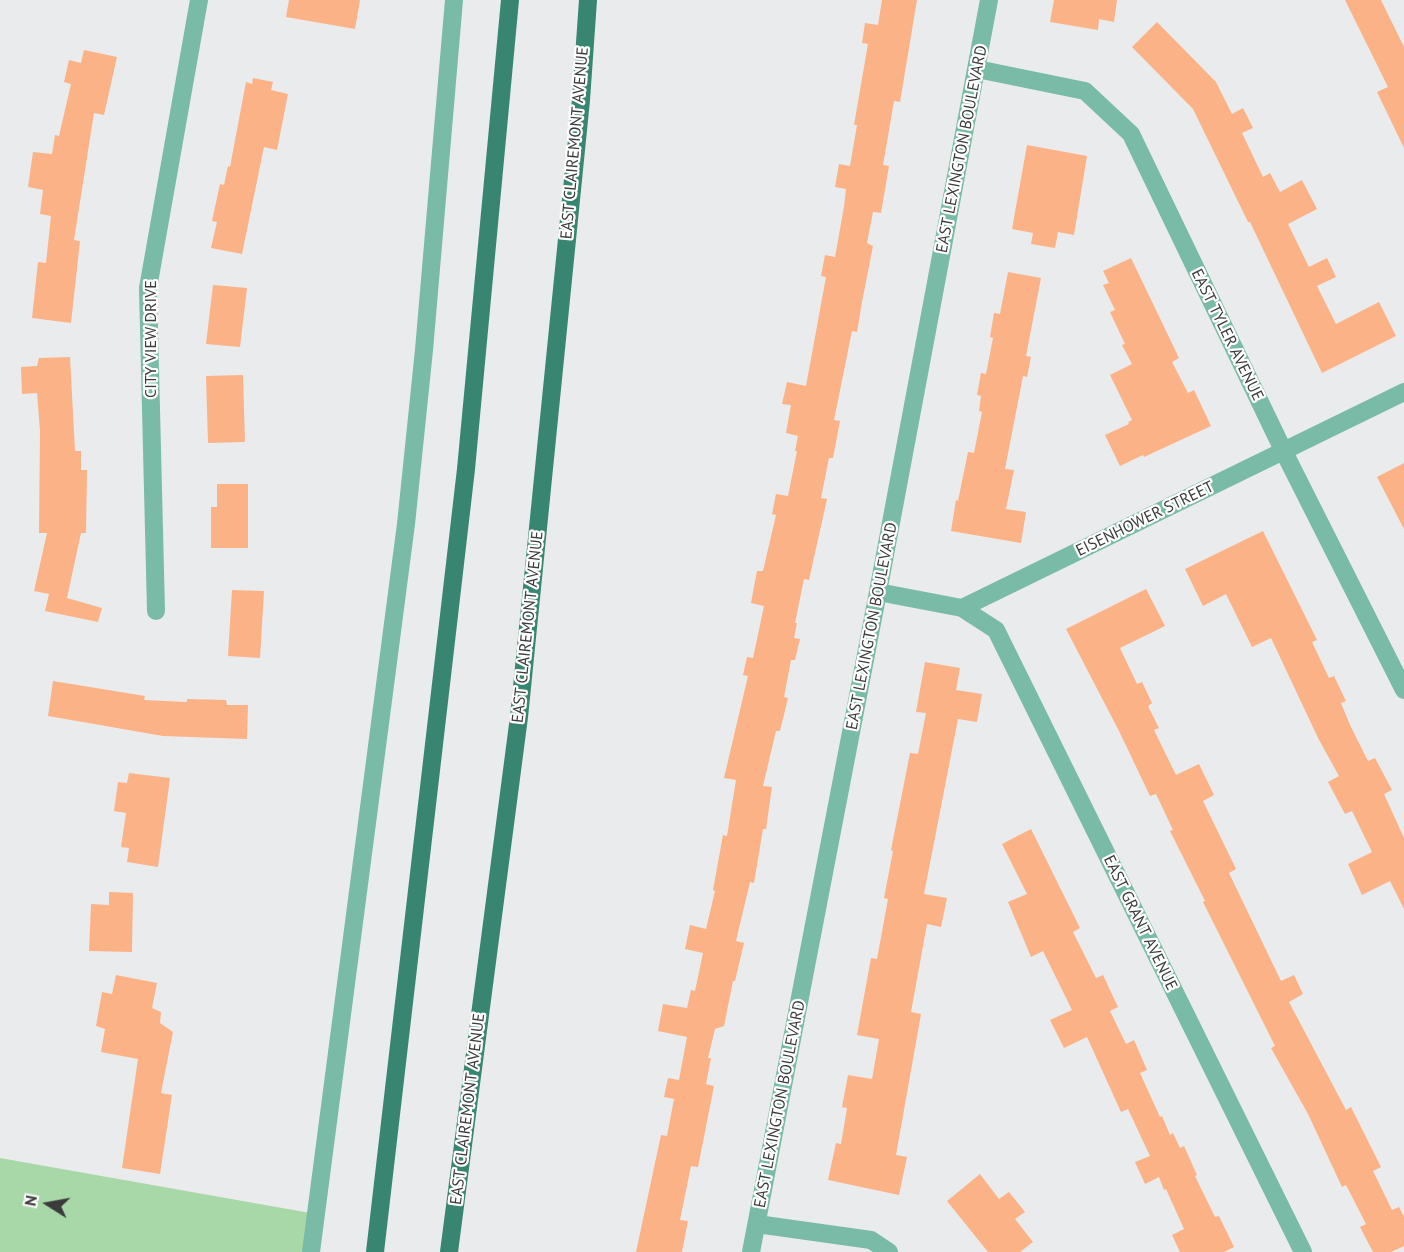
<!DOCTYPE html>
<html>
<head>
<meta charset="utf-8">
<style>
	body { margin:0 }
	#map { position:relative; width:1404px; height:1252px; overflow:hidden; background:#eaebec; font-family:"PT Sans",sans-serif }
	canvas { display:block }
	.north { position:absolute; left:18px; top:1174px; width:60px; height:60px; -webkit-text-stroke:4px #fff; paint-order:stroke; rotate:281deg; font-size:16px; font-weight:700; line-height:24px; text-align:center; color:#3b3b3c }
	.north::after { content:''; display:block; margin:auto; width:21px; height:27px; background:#3b3b3c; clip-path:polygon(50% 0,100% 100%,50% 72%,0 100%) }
</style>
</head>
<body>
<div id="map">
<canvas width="1404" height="1252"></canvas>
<div class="north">N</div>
</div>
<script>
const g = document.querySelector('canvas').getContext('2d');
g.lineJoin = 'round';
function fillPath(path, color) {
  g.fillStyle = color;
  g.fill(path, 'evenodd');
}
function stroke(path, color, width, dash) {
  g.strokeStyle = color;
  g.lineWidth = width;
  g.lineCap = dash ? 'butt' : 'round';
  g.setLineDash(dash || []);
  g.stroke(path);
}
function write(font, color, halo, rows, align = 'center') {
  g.font = font + ' "PT Sans",sans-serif';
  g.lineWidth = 4.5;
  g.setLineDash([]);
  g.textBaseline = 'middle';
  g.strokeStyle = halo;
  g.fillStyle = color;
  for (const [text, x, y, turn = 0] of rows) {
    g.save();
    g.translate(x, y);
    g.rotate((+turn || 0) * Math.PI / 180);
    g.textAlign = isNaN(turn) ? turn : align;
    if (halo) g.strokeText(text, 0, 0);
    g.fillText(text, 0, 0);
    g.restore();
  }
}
fillPath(new Path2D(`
	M 0,1158 L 316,1214 L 311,1252 L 0,1252 Z`), '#a9d8a8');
fillPath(new Path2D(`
	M 289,0 L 360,0 L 355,29 L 286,17 Z
	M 882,0 L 917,0 L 900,102 L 894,101 L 883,165 L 889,166 L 881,213 L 873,212 L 867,243 L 873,246 L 862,302 L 857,332 L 852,331 L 834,420 L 840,421 L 833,458 L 829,458 L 821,498 L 827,499 L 809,580 L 804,579 L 795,623 L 797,623 L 794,638 L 800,639 L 795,660 L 791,660 L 784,697 L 788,698 L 780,731 L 776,731 L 763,786 L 772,787 L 766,829 L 763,829 L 754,883 L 750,882 L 736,941 L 744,943 L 735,981 L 733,981 L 724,1026 L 715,1029 L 708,1058 L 711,1058 L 706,1084 L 714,1086 L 698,1167 L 691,1166 L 680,1220 L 688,1221 L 682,1252 L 636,1252 L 661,1135 L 667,1136 L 674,1099 L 664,1097 L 668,1078 L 679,1080 L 687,1037 L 658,1031 L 663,1004 L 687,1008 L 691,990 L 695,991 L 703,953 L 685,949 L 690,925 L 706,929 L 715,891 L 713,890 L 723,835 L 727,836 L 736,780 L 724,778 L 748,676 L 743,675 L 747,657 L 753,658 L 764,606 L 751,603 L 757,571 L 763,571 L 776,515 L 772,514 L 776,494 L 788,496 L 797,451 L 795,451 L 798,436 L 786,433 L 791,405 L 782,404 L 787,382 L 806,386 L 826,277 L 821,276 L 825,255 L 835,257 L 844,207 L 846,189 L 835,187 L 839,164 L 850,166 L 857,125 L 854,125 L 868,44 L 862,43 L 865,23 L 878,25 Z
	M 1054,0 L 1117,0 L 1114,22 L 1099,19 L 1098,30 L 1050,22 Z
	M 1345,0 L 1381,0 L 1404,47 L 1404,148 L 1377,92 L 1388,87 Z
	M 1157,22 L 1216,82 L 1232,114 L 1243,108 L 1253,128 L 1242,133 L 1263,177 L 1270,173 L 1280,192 L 1302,180 L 1317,209 L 1288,224 L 1309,267 L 1327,258 L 1336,277 L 1317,286 L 1336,324 L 1379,302 L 1396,336 L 1322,373 L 1250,222 L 1248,222 L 1193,109 L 1132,47 Z
	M 84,50 L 117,57 L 104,115 L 94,113 L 74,240 L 80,241 L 71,323 L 32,318 L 38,262 L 46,263 L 51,216 L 40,214 L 43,190 L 28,187 L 33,152 L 52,154 L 55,135 L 59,136 L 71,84 L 64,82 L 69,60 L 81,63 Z
	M 253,78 L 273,82 L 271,90 L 288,94 L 277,150 L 264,147 L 242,254 L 211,248 L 217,222 L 212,221 L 220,184 L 224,185 L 228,166 L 230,167 L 246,82 L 252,84 Z
	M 1027,145 L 1087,156 L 1074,235 L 1058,232 L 1055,248 L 1031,244 L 1033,233 L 1012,229 Z
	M 1131,258 L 1179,358 L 1172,362 L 1188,393 L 1194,390 L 1211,426 L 1144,457 L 1143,455 L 1120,466 L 1105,435 L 1129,424 L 1128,422 L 1132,420 L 1110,375 L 1132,364 L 1122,345 L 1125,344 L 1110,312 L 1115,310 L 1103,285 L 1109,283 L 1103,271 Z
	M 1008,272 L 1041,278 L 1026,356 L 1031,357 L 1027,377 L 1023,376 L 1005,469 L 1014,470 L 1006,509 L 1026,512 L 1021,543 L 951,531 L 956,500 L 958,501 L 968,452 L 974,453 L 982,412 L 979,411 L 981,396 L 977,395 L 981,373 L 986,374 L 993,338 L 990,337 L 994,313 L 1000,314 Z
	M 213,285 L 247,288 L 240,347 L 206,344 Z
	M 70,357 L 75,451 L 81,451 L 81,470 L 87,470 L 86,533 L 81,533 L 67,598 L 102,608 L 98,622 L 45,611 L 49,594 L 34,591 L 47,533 L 39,533 L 40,431 L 37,393 L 22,394 L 21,367 L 37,366 L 39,358 Z
	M 243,375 L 245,442 L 208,443 L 206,376 Z
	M 1404,463 L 1404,529 L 1377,477 Z
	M 217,484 L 248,484 L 248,548 L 211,548 L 211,507 L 217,507 Z
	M 1263,531 L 1317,640 L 1312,642 L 1329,678 L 1334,676 L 1346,701 L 1341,703 L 1350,725 L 1368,761 L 1375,758 L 1392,790 L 1384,794 L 1404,838 L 1404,909 L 1390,881 L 1362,895 L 1348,864 L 1372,852 L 1352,811 L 1345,814 L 1328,782 L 1339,776 L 1319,740 L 1271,638 L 1252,647 L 1226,594 L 1203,606 L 1185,569 Z
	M 1146,589 L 1165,626 L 1120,648 L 1137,684 L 1142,682 L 1152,703 L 1148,706 L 1159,728 L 1154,730 L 1176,775 L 1199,764 L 1214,795 L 1203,801 L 1236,869 L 1229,873 L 1281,981 L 1294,975 L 1303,994 L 1289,1002 L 1346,1110 L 1351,1107 L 1381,1167 L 1373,1171 L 1392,1210 L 1399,1207 L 1404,1217 L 1404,1246 L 1391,1252 L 1373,1252 L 1360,1227 L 1366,1224 L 1346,1185 L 1342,1187 L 1308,1114 L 1271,1048 L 1275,1046 L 1203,902 L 1205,901 L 1170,831 L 1173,830 L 1156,794 L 1150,796 L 1119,731 L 1066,629 Z
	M 232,590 L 264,591 L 260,658 L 228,656 Z
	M 925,662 L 960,668 L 956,690 L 982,694 L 977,722 L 958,719 L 924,894 L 947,898 L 941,927 L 927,924 L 911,1012 L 921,1014 L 896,1155 L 907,1157 L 899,1195 L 828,1180 L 836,1143 L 841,1144 L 847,1108 L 842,1107 L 848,1075 L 872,1079 L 879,1039 L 857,1035 L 871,958 L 877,959 L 888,899 L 884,898 L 893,851 L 891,850 L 910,753 L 918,754 L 926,713 L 916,712 Z
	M 53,681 L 145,696 L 144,700 L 187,702 L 187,699 L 226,700 L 227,705 L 248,705 L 247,739 L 163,736 L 48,716 Z
	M 129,773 L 170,778 L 158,867 L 127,862 L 129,848 L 121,847 L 126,813 L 114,811 L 118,782 L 127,783 Z
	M 1031,829 L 1080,928 L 1073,932 L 1096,978 L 1103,975 L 1118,1007 L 1110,1011 L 1126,1044 L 1134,1040 L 1147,1070 L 1140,1073 L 1160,1117 L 1162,1116 L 1170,1135 L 1173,1133 L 1180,1148 L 1184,1146 L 1197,1175 L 1195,1176 L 1215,1217 L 1219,1216 L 1234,1247 L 1224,1252 L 1180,1252 L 1172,1235 L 1184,1229 L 1166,1189 L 1164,1190 L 1159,1177 L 1145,1184 L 1135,1162 L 1150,1156 L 1128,1109 L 1121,1112 L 1087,1037 L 1064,1048 L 1050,1020 L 1072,1010 L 1043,951 L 1031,957 L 1008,902 L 1027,894 L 1002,844 Z
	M 109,892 L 133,893 L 132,952 L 89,951 L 91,904 L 109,905 Z
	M 116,975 L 157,983 L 152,1008 L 161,1012 L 160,1023 L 173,1032 L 161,1093 L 172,1095 L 160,1174 L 122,1168 L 138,1059 L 101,1052 L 105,1029 L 96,1026 L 102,992 L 112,994 Z
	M 980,1174 L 999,1199 L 1009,1192 L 1025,1212 L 1015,1219 L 1033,1242 L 1020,1252 L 988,1252 L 947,1201 Z`), '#fcb287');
stroke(new Path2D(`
	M 977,69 L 1085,91 L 1131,134 L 1284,452 L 1404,690
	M 878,592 L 962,608 L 1404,392
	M 962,608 L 996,630 L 1303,1252
	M 156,611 L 148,288 L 199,0
	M 757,1224 L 871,1240 L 889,1252
	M 311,1252 L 406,524 L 424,350 L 454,0
	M 751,1252 L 878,592 L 989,0`), '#79bba6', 18);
stroke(new Path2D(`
	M 375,1252 L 466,469 L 510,0
	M 449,1252 L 519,717 L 581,100 L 588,0`), '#388671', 18);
write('16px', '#3b3b3c', '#fff', [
	["EAST CLAIREMONT AVENUE",575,143,-85],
	["EAST LEXINGTON BOULEVARD",962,149,-79],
	["EAST TYLER AVENUE",1227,335,64],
	["CITY VIEW DRIVE",151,339,-90],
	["EISENHOWER STREET",1145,519,-26],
	["EAST LEXINGTON BOULEVARD",872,626,-79],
	["EAST CLAIREMONT AVENUE",528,627,-84],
	["EAST GRANT AVENUE",1140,923,64],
	["EAST LEXINGTON BOULEVARD",780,1104,-79],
	["EAST CLAIREMONT AVENUE",468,1109,-83]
]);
</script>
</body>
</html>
